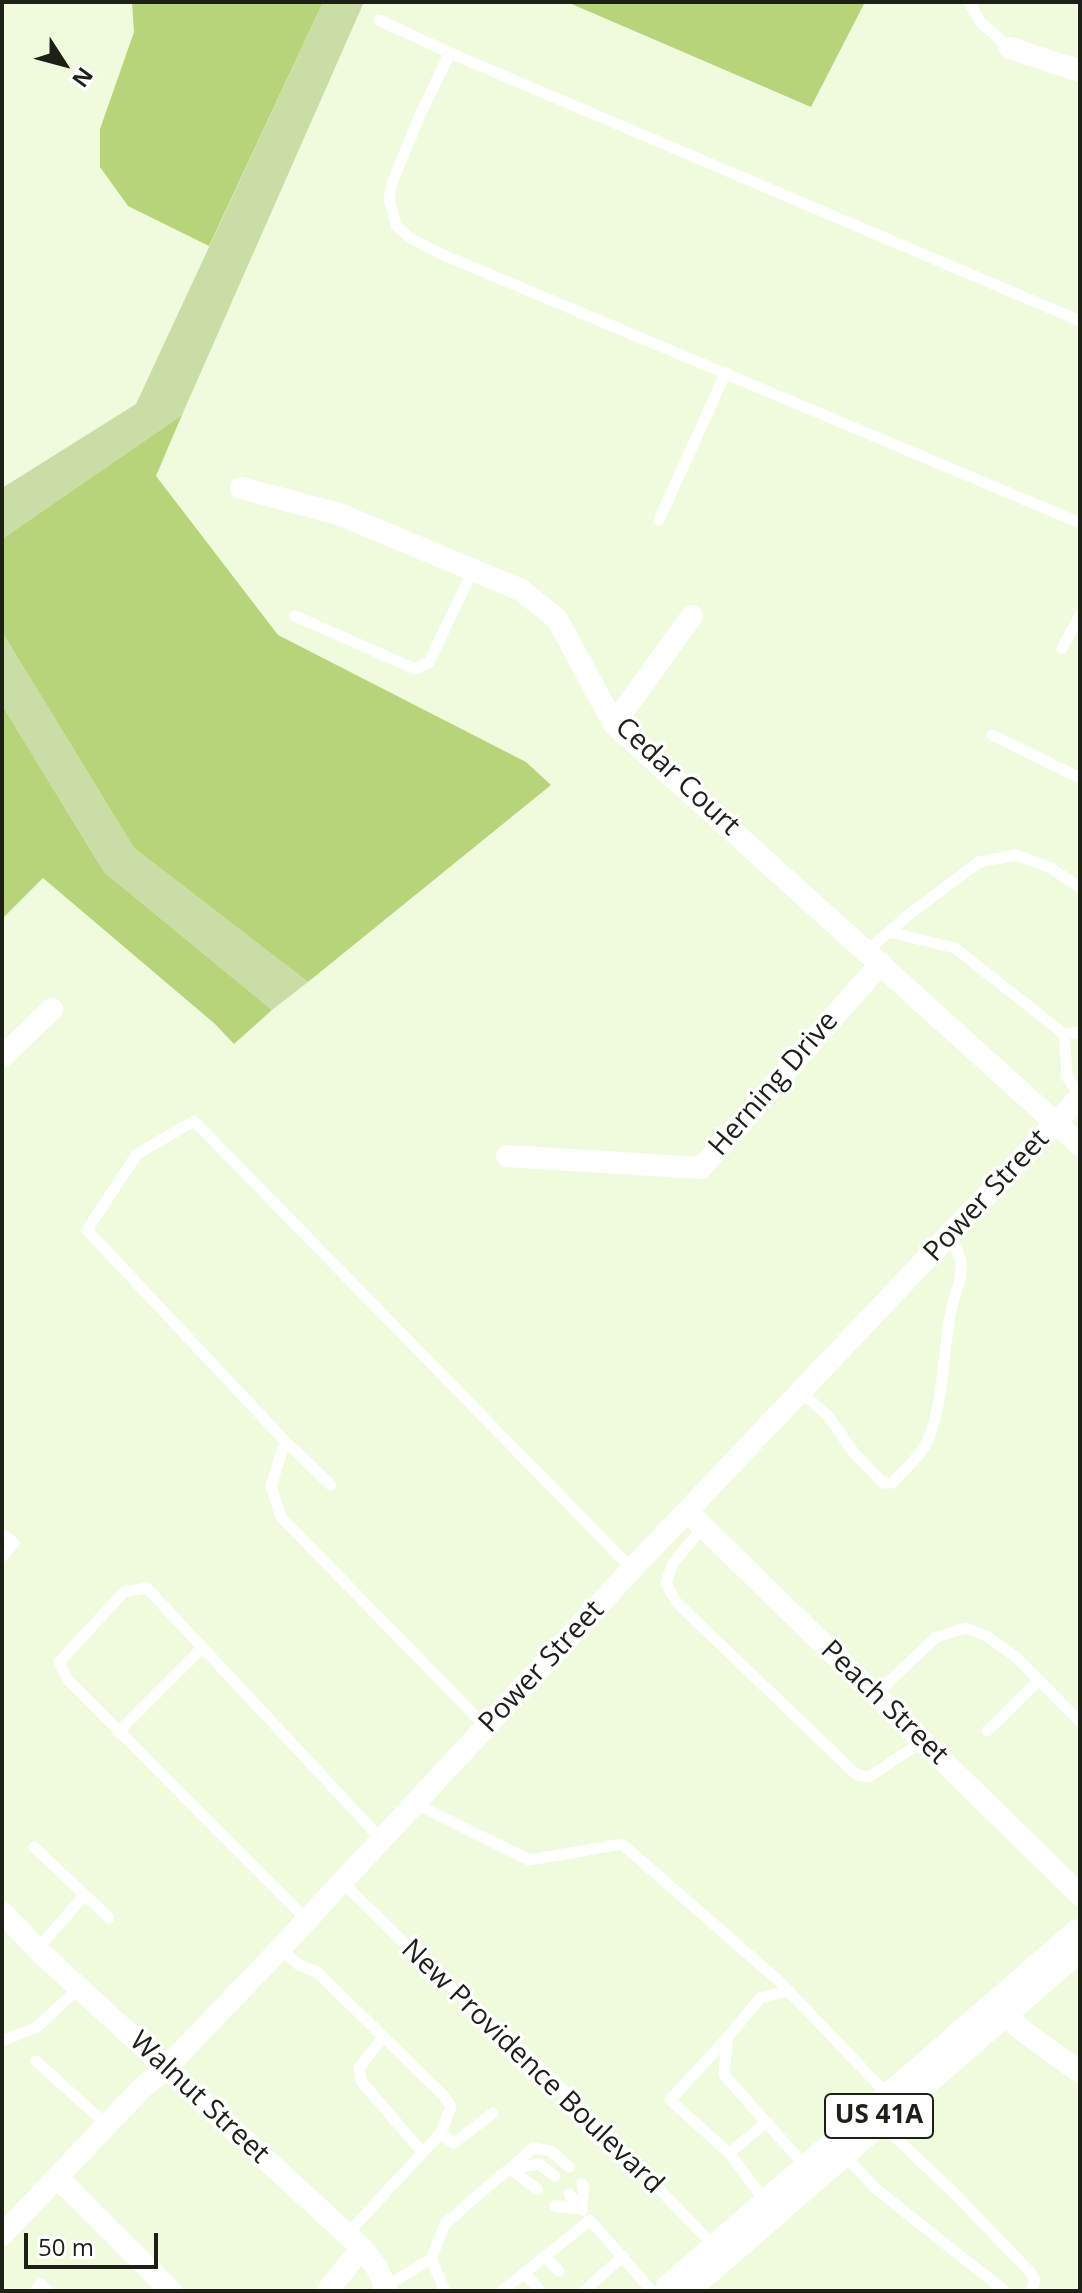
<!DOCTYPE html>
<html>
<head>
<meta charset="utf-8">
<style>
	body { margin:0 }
	#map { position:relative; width:1082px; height:2293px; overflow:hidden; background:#f0fbde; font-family:"Open Sans",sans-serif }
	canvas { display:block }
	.frame { position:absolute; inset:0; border:4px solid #1d2016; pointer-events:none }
	.north { position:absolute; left:24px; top:24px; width:80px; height:80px; -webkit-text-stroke:6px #fff; paint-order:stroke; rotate:126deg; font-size:22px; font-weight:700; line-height:32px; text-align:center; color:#1d2016 }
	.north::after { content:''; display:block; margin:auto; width:28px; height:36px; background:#1d2016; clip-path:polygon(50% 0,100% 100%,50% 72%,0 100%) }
	.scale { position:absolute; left:24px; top:2233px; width:134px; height:36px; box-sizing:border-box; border:4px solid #1d2016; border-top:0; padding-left:10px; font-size:24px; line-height:28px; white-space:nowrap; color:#1d2016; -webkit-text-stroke:6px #fff; paint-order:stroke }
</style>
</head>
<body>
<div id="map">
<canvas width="1082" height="2293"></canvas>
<div class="frame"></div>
<div class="north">N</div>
<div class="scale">50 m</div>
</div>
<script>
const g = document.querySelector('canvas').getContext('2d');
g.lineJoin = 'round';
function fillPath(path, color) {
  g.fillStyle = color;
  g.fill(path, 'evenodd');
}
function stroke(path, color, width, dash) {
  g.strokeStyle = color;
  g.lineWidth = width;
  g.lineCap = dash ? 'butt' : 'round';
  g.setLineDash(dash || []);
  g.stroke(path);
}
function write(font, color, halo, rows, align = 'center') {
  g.font = font + ' "Open Sans",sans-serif';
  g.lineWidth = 7;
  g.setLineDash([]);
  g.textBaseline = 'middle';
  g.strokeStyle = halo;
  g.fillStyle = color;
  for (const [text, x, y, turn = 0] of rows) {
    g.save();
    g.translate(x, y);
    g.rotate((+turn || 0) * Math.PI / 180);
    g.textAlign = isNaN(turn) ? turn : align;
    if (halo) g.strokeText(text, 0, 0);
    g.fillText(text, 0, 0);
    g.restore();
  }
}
fillPath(new Path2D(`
	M 323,2 L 364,2 L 182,415 L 2,539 L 2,488 L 136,404 Z
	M 2,632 L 134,848 L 308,982 L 272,1010 L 104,872 L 2,705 Z`), '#cadda6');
fillPath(new Path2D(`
	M 132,2 L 323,2 L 209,246 L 128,206 L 100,167 L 100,129 L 134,32 Z
	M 567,2 L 865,2 L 811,107 Z
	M 182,415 L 156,476 L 278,635 L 526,762 L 551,785 L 308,982 L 134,848 L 2,632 L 2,539 Z
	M 2,705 L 104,872 L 272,1010 L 234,1044 L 215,1024 L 43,878 L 2,919 Z`), '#b7d47a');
stroke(new Path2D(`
	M 969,2 L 981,23 L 1010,48
	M 379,20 L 450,53 L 1080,321
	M 450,53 L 420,115 L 392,183 L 389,199 L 396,225 L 409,237 L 439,253 L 1080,523
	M 659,520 L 726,372
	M 295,616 L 415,669 L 429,662 L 473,570
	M 1062,648 L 1080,615
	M 992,735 L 1080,778
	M 889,932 L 955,948 L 1064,1034 L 1080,1032
	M 867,951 L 907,916 L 979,862 L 1016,855 L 1051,868 L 1080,888
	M 1064,1034 L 1067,1077 L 1080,1096
	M 801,1392 L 828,1416 L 855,1454 L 883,1483 L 892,1483 C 903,1471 916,1460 925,1446 C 944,1411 943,1345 952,1306 C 956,1290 962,1280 961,1264 C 961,1254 953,1244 949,1236
	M 285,1441 L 271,1486 L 281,1517 L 486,1727
	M 331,1485 L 285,1441 L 87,1230 L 137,1154 L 194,1121 L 632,1569
	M 704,1526 L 673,1563 L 666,1583 L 676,1602 L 857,1775 L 869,1777 L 923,1741
	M 2,1534 L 14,1543 L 2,1557
	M 875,1695 L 936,1637 L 966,1628 L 986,1636 L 1016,1657 L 1080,1722
	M 987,1731 L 1039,1680
	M 118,1732 L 202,1648
	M 416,1804 L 529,1860 L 622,1844 L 779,1981 L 889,2096
	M 34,1847 L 85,1895 L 37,1949
	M 342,1882 L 435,1973 L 552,2078 L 715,2247
	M 85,1895 L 109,1918
	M 307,1920 L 68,1680 L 59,1662 L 124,1592 L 147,1588 L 382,1840
	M 280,1949 L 299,1965 L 317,1972 L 443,2095 L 451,2107 L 440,2134 L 347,2234
	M 788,1991 L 760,1998 L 728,2037 L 724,2075 L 808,2169
	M 383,2037 L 359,2068 L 361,2081 L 422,2152
	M 728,2037 L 670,2100 L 729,2153 L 766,2202
	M 2,2041 L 37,2027 L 79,1988
	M 36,2061 L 107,2125
	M 879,2122 L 953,2192 L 1030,2272 L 1035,2280 L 1031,2291
	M 440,2134 L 454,2143 L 493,2113
	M 729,2153 L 767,2122
	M 844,2155 L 876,2189 L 1005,2291
	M 537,2189 L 510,2169 L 533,2148 L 551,2151 L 569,2167
	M 569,2194 L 582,2210
	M 555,2206 L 581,2209 L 584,2188 L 582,2184
	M 545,2257 L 559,2271
	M 431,2259 L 445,2224 L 500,2176 L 510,2169 L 539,2164 L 555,2176
	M 524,2273 L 539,2289
	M 386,2286 L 431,2259 L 445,2291
	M 35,2291 L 41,2284 L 48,2291
	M 502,2291 L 590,2220 L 652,2291
	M 584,2291 L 623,2256`), '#fff', 11);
stroke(new Path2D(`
	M 1010,48 L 1080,71
	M 241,488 L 339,514 L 521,590 L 557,619 L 614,724 L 1080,1145
	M 614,724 L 692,616
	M 2,1057 L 52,1009
	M 507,1156 L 701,1168 L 881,963
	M 687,1511 L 1080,1895
	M 2,1912 L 40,1952 L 362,2248 L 377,2268 L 387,2291
	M 1000,2010 L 1023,2031 L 1080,2072
	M 57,2177 L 171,2291
	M 2,2235 L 143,2087 L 166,2068 L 280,1949 L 632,1569 L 1080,1097
	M 327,2291 L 362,2248`), '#fff', 22);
stroke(new Path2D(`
	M 675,2291 L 1080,1939`), '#fff', 40);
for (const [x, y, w] of [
	[879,2116,108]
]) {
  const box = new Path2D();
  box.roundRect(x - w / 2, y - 22, w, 44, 6);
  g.fillStyle = '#fff';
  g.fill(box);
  stroke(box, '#1d2016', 2);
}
write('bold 26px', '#1d2016', null, [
	["US 41A",879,2116]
]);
write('28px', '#1d2016', '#fff', [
	["Cedar Court",677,777,43],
	["Herning Drive",774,1084,-49],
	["Power Street",987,1196,-47],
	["Power Street",542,1667,-47],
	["Peach Street",884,1703,44],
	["New Providence Boulevard",532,2067,44],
	["Walnut Street",199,2098,43]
]);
</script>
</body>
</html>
